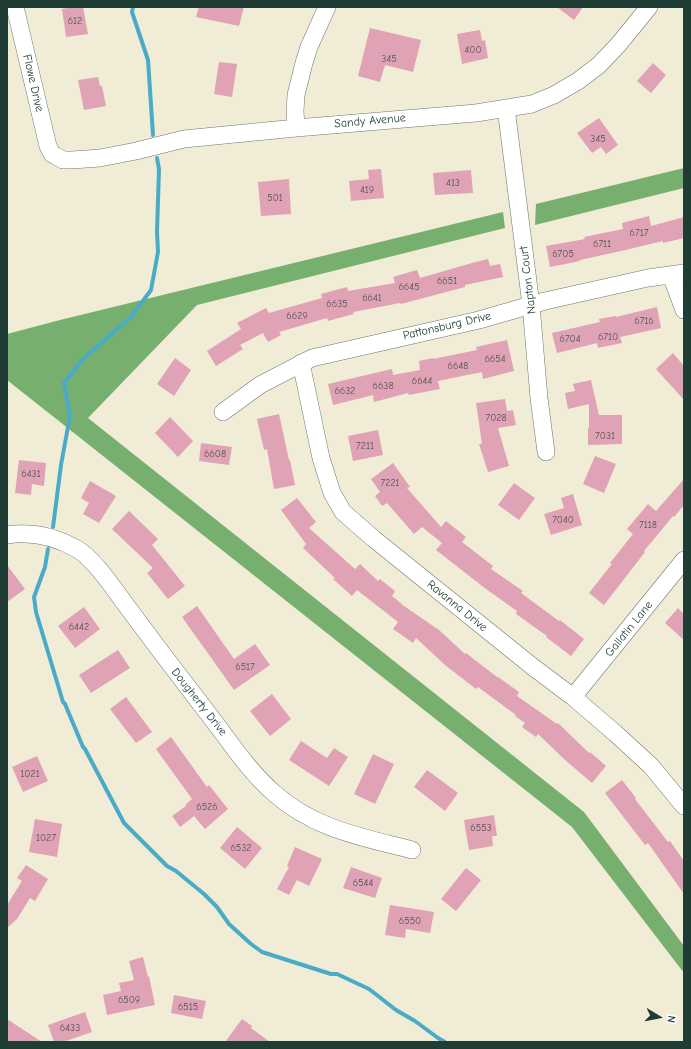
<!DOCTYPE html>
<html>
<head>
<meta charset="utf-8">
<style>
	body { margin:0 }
	#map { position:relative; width:691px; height:1049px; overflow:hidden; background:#f1ecd6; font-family:"Comic Neue",sans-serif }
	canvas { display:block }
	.frame { position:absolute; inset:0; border:8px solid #1f3d34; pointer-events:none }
	.north { position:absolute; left:639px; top:997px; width:40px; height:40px; -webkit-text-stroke:3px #fff; paint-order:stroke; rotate:100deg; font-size:11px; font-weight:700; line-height:16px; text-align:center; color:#1f3d34 }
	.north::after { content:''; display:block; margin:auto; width:14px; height:18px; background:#1f3d34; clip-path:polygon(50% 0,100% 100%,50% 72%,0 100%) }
</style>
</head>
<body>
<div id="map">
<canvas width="691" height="1049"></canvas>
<div class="frame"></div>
<div class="north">N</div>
</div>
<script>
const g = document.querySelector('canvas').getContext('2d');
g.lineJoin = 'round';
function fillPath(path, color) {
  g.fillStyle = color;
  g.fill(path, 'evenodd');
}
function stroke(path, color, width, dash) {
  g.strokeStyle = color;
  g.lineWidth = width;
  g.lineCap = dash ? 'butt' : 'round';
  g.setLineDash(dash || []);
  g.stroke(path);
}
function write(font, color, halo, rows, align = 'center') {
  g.font = font + ' "Comic Neue",sans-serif';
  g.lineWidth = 3;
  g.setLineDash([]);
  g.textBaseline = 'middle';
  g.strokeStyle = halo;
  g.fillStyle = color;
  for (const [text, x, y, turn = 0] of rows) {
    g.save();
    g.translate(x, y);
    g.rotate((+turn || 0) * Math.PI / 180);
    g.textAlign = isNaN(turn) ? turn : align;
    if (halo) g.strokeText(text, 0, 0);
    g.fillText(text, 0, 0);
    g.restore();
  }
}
fillPath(new Path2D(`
	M 684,168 L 684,188 L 535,225 L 536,204 Z
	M 503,212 L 505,228 L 197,305 L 88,418 L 584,812 L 684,946 L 684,973 L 572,827 L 7,380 L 7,334 L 60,320 Z`), '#77b06e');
stroke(new Path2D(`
	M 133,7 L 132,12 L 148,60 L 153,135
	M 53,527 L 61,465 L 70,416 L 64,383 L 82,360 L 131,317 L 151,290 L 158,252 L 157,232 L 159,169 L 157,158
	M 48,549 L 45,567 L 34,597 L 36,612 L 63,702 L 65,704 L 83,747 L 85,749 L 124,823 L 167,866 L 176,871 L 204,894 L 217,907 L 229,924 L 251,944 L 262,952 L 331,974 L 337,974 L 369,989 L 396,1010 L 415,1021 L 438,1038 L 445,1042`), '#49abc8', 4);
fillPath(new Path2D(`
	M 72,7 L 83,7 L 88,34 L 66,37 L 62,9 Z
	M 199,7 L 244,7 L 239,26 L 196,17 Z
	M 557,7 L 583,7 L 574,20 Z
	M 370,28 L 421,40 L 413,72 L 385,65 L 380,82 L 358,76 Z
	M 480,30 L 482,41 L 485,40 L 488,58 L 462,64 L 457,34 Z
	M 219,62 L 237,64 L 232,97 L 214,94 Z
	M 653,63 L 666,75 L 651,93 L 637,81 Z
	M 98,77 L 100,86 L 102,86 L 106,106 L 84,110 L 78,80 Z
	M 599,118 L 618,145 L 606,154 L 601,147 L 592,153 L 577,133 Z
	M 381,169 L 384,198 L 351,201 L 349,181 L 369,179 L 368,170 Z
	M 471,170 L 473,193 L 435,195 L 433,173 Z
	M 289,179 L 291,214 L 261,216 L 258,182 Z
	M 649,216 L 651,226 L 684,217 L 684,238 L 663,243 L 663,241 L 621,251 L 580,260 L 580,261 L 550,267 L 546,246 L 585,239 L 584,237 L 623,229 L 622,223 Z
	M 488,259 L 490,266 L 500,264 L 503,277 L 465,285 L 465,287 L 401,304 L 400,303 L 353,312 L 354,314 L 328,321 L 327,318 L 279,332 L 281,335 L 268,342 L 263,333 L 240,345 L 243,349 L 216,366 L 207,351 L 241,329 L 237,323 L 266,308 L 269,313 L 322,298 L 321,294 L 347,287 L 348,291 L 395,283 L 393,277 L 417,270 L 420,278 L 472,263 Z
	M 657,307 L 661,328 L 620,337 L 622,343 L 598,348 L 597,343 L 557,353 L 552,333 L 600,322 L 599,319 L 616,316 L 616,317 Z
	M 507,340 L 514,371 L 483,379 L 482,372 L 438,381 L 440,389 L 409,395 L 408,393 L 374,402 L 373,395 L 333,405 L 328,384 L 392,369 L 393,375 L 420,370 L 419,361 L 433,358 L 433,359 L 477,350 L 476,347 Z
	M 673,353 L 684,366 L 684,400 L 656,369 Z
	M 175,358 L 191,370 L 174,396 L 157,384 Z
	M 591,380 L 599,415 L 622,415 L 622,444 L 588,445 L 588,428 L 589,428 L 589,404 L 568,409 L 565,393 L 575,391 L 573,384 Z
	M 505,399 L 507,411 L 513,410 L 516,425 L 498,428 L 509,466 L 488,472 L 479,444 L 482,444 L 476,403 Z
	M 279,414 L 289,460 L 290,460 L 295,485 L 274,489 L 267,449 L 264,450 L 257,419 Z
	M 170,417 L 193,441 L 178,457 L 155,433 Z
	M 378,430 L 383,455 L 353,461 L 348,436 Z
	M 201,443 L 232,447 L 229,465 L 199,461 Z
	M 595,456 L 616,464 L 604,493 L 583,484 Z
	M 19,460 L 46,463 L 44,486 L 32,484 L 31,495 L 15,493 Z
	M 393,463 L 410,487 L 407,488 L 441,527 L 446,521 L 466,537 L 462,542 L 493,566 L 491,569 L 523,591 L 521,593 L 559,621 L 560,620 L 584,639 L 571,656 L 546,637 L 547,636 L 516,614 L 517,611 L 486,589 L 436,550 L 442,543 L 422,527 L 414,534 L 387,503 L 382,506 L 375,496 L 380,492 L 371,479 Z
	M 684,479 L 684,505 L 674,517 L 673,516 L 644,551 L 645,552 L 604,605 L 589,593 L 612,564 L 610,563 L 633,534 L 627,529 L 648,504 L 656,511 Z
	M 90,481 L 116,496 L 99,523 L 83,514 L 89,503 L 81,498 Z
	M 514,483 L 535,498 L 519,520 L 498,505 Z
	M 573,494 L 582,525 L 551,535 L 544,514 L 564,508 L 561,498 Z
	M 297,498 L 316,522 L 309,528 L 355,569 L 360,564 L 378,581 L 380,579 L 395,591 L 392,596 L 402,604 L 401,604 L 439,630 L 465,654 L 466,653 L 497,677 L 498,677 L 519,692 L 517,696 L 557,724 L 558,723 L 589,753 L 590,752 L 606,766 L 592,783 L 564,759 L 538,734 L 536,737 L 522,727 L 525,723 L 515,716 L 516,715 L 478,687 L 476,689 L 445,665 L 416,638 L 413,643 L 393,629 L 398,622 L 357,590 L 352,596 L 333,579 L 335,578 L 303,548 L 306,544 L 281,510 Z
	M 129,511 L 158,539 L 152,545 L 185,586 L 168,599 L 147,573 L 153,568 L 112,529 Z
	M 7,565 L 25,589 L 7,602 Z
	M 197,606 L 234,659 L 255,644 L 270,665 L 234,690 L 182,617 Z
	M 84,607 L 100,629 L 75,648 L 58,626 Z
	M 678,608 L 684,614 L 684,640 L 665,623 Z
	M 118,650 L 130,668 L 91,693 L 79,675 Z
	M 272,694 L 291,719 L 270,736 L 250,711 Z
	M 126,697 L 152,732 L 136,743 L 110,709 Z
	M 171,737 L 207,787 L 209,785 L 228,809 L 205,829 L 194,816 L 180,827 L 172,816 L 186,806 L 185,805 L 192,799 L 156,749 Z
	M 301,741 L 327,758 L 334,748 L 348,757 L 329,786 L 289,760 Z
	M 373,754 L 394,764 L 375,804 L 354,794 Z
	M 37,756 L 48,781 L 23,792 L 12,767 Z
	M 427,770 L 458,793 L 445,811 L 414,787 Z
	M 622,780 L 636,798 L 635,799 L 668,842 L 670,841 L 684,861 L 684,894 L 648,843 L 645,845 L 605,793 Z
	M 494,815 L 497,836 L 492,836 L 493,846 L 469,850 L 464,820 Z
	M 35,819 L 62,824 L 57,857 L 29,852 Z
	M 237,827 L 262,848 L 245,869 L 220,848 Z
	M 295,847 L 322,859 L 309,886 L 297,880 L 289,895 L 277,889 L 289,867 L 287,866 Z
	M 26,865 L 48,879 L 35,901 L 30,898 L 17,919 L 7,928 L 7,905 L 22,881 L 17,878 Z
	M 351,867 L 382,878 L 375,898 L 343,888 Z
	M 466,868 L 481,880 L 456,911 L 441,899 Z
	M 390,905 L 434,912 L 430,933 L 406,929 L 405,938 L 385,935 Z
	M 143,957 L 148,977 L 149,976 L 155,1005 L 107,1015 L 103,995 L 121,991 L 119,983 L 134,980 L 129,961 Z
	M 174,995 L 206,1001 L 202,1019 L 171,1013 Z
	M 85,1012 L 92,1032 L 63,1042 L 54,1042 L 48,1025 Z
	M 7,1019 L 42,1042 L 7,1042 Z
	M 242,1019 L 252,1026 L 251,1028 L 270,1042 L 225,1042 Z`), '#e0a2b5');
const minor = new Path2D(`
	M 15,7 L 48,146 L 52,154 L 56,156 L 63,160 L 72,160 L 100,158 L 136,151 L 184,139 L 296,128 L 476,113 L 532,104 L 554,95 L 578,81 L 599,65 L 618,45 L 649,7
	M 506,108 L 531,305 L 539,398 L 546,452
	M 296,128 L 295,111 L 296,95 L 304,63 L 309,47 L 327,7
	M 671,275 L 684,310
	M 301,363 L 321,458 L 332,493 L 343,512 L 374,539 L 533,667 L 573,697 L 615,733 L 651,766 L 684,806
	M 223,412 L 260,385 L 312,358 L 479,320 L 545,301 L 648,278 L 684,273
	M 7,535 C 31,531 56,537 77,549 C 97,561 117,594 132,613 C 159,650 188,687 216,724 C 234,748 251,773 274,793 C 314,829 362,837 412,850
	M 573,697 L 684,560`);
stroke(minor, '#687a6d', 18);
stroke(minor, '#fff', 17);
write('10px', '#4f5654', null, [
	["612",75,21],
	["400",473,50],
	["345",389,59],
	["345",598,139],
	["413",453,183],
	["419",367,190],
	["501",275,198],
	["6717",639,233],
	["6711",602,244],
	["6705",563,254],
	["6651",447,281],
	["6645",409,287],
	["6641",372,298],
	["6635",337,304],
	["6629",297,316],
	["6716",644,321],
	["6710",608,337],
	["6704",570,339],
	["6654",495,359],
	["6648",458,366],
	["6644",422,381],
	["6638",383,386],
	["6632",345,391],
	["7028",496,418],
	["7031",605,436],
	["7211",365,446],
	["6608",215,454],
	["6431",31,474],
	["7221",390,483],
	["7040",563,520],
	["7118",648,525],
	["6442",79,627],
	["6517",245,667],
	["1021",30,774],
	["6526",207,807],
	["6553",481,828],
	["1027",46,838],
	["6532",241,848],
	["6544",363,883],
	["6550",410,921],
	["6509",129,1000],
	["6515",188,1007],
	["6433",70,1028]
]);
write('12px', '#1f3d34', '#fff', [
	["Flowe Drive",33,83,77],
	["Sandy Avenue",370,121,-5],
	["Napton Court",528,280,-97],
	["Pattonsburg Drive",447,326,-13],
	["Ravanna Drive",457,606,39],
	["Gallatin Lane",629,629,-51],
	["Dougherty Drive",199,702,52]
]);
</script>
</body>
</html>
